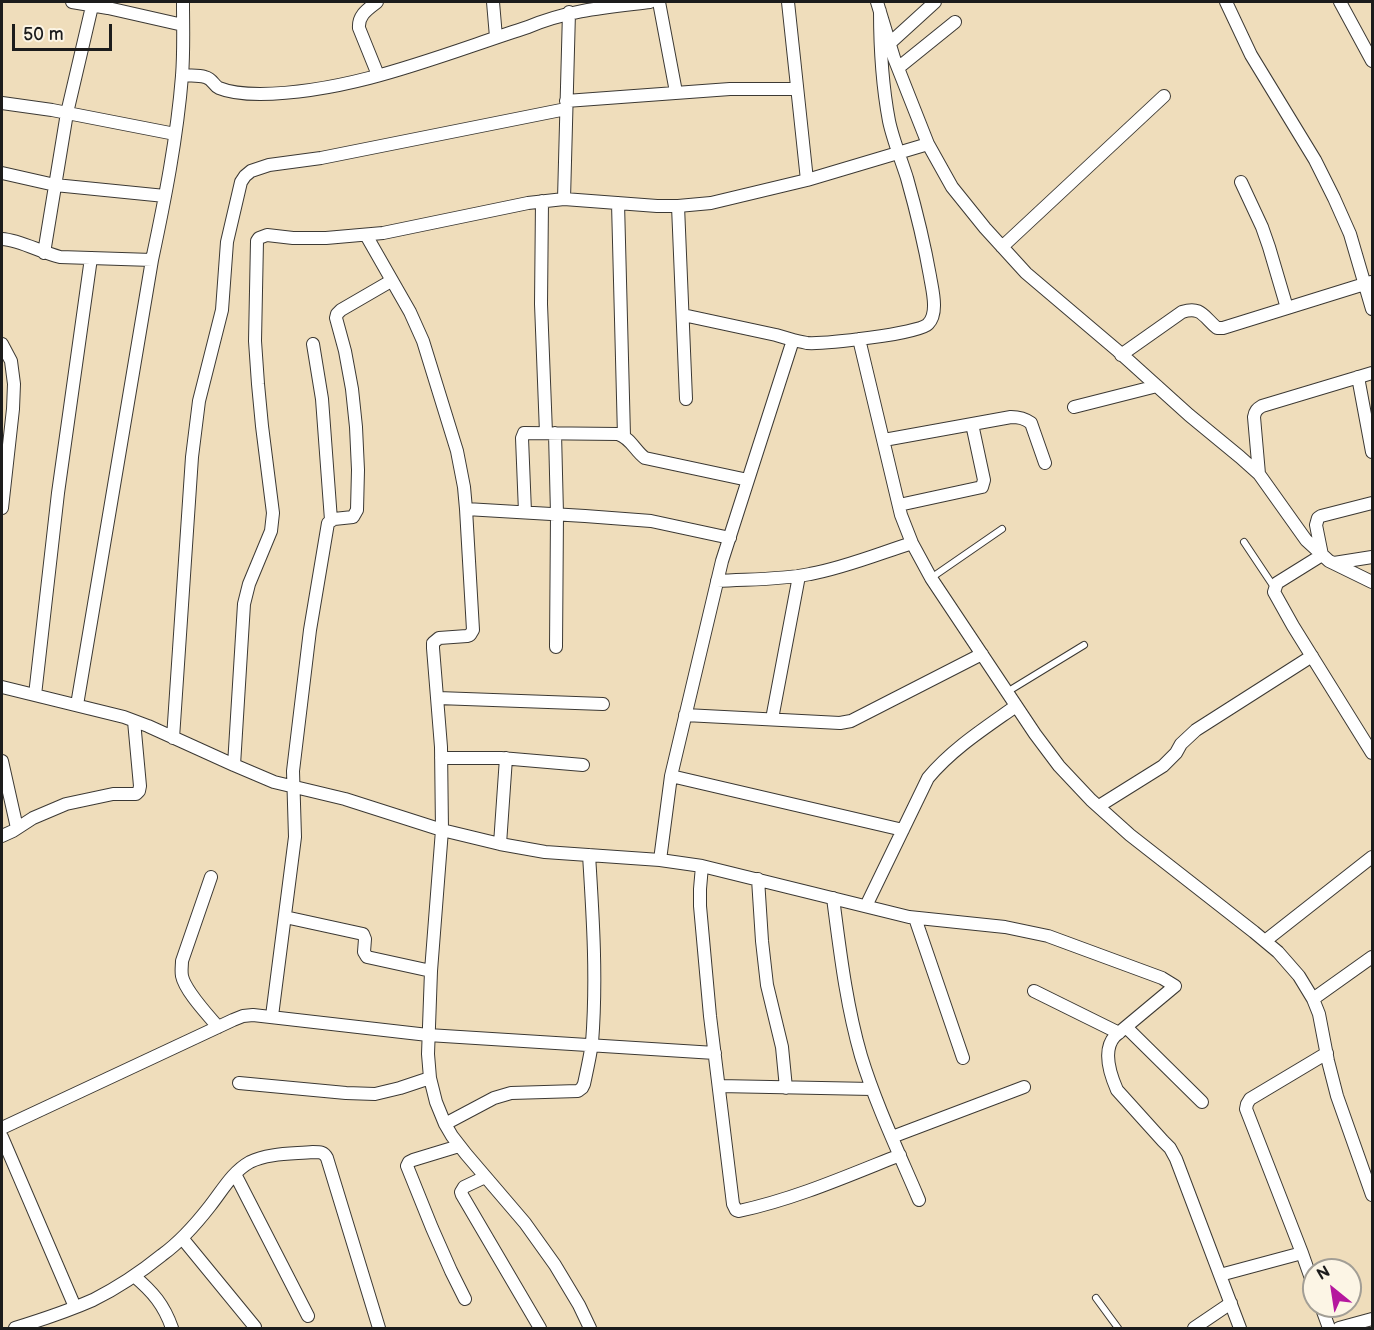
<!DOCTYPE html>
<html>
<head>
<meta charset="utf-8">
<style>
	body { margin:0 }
	#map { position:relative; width:1374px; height:1330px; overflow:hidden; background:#efddbb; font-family:"Balsamiq Sans",sans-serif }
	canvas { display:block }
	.frame { position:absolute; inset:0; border:3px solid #1c1c1c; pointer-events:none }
	.north { position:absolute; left:1302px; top:1258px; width:60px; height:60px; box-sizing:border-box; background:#fcf5e5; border:2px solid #a29e95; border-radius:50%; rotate:330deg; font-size:16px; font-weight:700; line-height:24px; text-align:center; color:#1c1c1c }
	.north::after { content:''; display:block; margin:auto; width:21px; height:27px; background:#b5179e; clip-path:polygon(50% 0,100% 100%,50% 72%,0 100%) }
	.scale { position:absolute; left:12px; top:24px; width:100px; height:27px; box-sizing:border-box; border:3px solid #1c1c1c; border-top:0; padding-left:8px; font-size:18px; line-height:21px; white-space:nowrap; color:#1c1c1c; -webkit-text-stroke:4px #fcf5e5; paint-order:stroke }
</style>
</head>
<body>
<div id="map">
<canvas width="1374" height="1330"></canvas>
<div class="frame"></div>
<div class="north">N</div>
<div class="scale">50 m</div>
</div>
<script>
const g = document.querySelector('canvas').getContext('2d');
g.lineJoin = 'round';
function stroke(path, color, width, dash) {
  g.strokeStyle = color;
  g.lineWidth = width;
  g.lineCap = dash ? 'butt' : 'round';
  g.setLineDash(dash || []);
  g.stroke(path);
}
const service = new Path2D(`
	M 1244,542 L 1274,587
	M 931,578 L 1002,529
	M 1007,692 L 1084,645
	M 1096,1298 L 1118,1328`);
const minor = new Path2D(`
	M 72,2 L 108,8 L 183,25
	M 377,2 C 368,9 358,15 359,28 L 378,75
	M 493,2 L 496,37
	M 659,2 L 676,92
	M 788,2 L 807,180
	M 877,2 L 894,58 L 928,144 L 952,187 L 985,228 L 1026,273 L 1118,351 L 1189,415 L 1240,457 L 1259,474 L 1306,540 L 1329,561 L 1372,582
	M 1226,2 L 1251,55 L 1315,160 L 1334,198 L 1350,234 L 1372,309
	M 1340,2 L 1372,61
	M 890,43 L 935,2
	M 898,68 L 955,22
	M 182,75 C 190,76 198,75 205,77 C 213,79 213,85 219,88 C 231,93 247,94 260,94 C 352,93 441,55 528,27 C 567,10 608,7 650,2
	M 566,101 L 730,89 L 797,89
	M 2,103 L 52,110 L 175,134
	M 2,173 L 55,185 L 165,196
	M 1241,182 L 1262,227 L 1269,247 L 1287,308
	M 564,199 L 569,12
	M 542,201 L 541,304 L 546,433
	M 618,203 L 624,436
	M 678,206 L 686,399
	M 366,235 L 410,312 L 423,341 L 457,451 L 464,487 L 466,509 L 473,630 L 470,635 L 467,636 L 439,638 L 433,643 L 433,648 L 441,747 L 442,830 L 431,971 L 428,1054 L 430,1078 L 436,1102 L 445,1124 L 452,1136 L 466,1154 L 525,1223 L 555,1265 L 579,1305 L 590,1328
	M 2,239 C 20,240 40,252 60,257 L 152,260
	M 1002,247 L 1164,96
	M 44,253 L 67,113 L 93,2
	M 683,315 L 776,335 L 793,340
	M 859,339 L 901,515 L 912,543 L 931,578 L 1035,734 L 1059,766 L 1091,800 L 1130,835 L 1254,932 L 1278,952 L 1299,976 L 1313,999 L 1319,1014 L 1328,1061 L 1337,1096 L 1372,1195
	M 2,344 L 11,361 L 14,384 L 13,409 L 2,508
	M 313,344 L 322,399 L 331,520
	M 1121,355 L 1182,312 C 1201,306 1203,316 1217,328 L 1223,328 L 1371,282
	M 1358,377 L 1372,452
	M 1074,407 L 1157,386
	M 555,433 L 557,514 L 556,647
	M 884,440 L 1011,417 C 1019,417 1024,418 1031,423 L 1045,463
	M 1259,474 L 1254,417 C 1255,411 1257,409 1262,406 L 1372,373
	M 1372,503 L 1321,516 L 1318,518 L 1316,525 L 1322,555 L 1277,583 L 1274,592 L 1293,626 L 1372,753
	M 899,505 L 982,487 L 984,480 L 972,424
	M 466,509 L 585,516 L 651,521 L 730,538
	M 525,512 L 522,438 L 524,433 L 618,434 C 631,438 635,451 645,458 L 748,480
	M 1334,563 L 1372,557
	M 717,581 C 748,579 780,580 810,574 C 844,568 878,554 912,543
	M 2,687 L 124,717 L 148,726 L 234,765 L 274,782 L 345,799 L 442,830 L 500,844 L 545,852 L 660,860 L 702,866 L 909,917 L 1005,927 L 1048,936 L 1162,978 L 1175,986 L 1115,1036 C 1102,1050 1110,1074 1117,1090 L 1163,1141 L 1170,1148 L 1176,1159 L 1240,1328
	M 35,695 L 58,493 L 91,258
	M 438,698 L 603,704
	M 77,705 L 152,260 C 165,199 177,138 182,76 C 184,51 183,26 183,2
	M 685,715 L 840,723 L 851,721 L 982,654
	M 772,719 L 799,576
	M 173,738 L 192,457 L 199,401 L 222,310 L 227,242 L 241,182 L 245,176 L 251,171 L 269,165 L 321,158 L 566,109
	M 441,758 L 501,758 L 583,765
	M 2,761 L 17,828
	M 234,765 L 244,604 L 249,584 L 271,531 L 273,513 L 262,426 L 258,384 L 255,341 L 257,241 L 259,238 L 267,235 L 293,238 L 326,238 L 383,233 L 528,203 L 564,199 L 657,206 L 678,206 L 711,203 L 807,180 L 928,144
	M 671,776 L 903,830
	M 1099,806 L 1163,766 L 1176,753 L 1181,744 L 1196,730 L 1312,656
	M 2,836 L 13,831 L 33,818 L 66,804 L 113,794 L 136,794 L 139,791 L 140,786 L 134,721
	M 500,844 L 506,758
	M 660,860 L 671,776 L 722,561 L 793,340 C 797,341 802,342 807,343 C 823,344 919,334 928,324 C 939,313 932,289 930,276 C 924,242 916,210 907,178 C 901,159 893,140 889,121 C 882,84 880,48 880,11
	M 702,866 L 700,889 L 700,906 L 710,1016 L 733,1204 L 736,1210 L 739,1211 C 795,1199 847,1176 900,1155
	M 211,877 L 182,961 C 182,966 181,971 182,976 C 185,991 208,1015 218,1027
	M 758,879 L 762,941 L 767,985 L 782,1047 L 786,1088
	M 833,898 C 840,951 846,1004 861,1056 C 876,1105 899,1153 919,1200
	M 866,906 L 928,778 C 952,749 985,728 1016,706
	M 285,917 L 363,934 L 365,939 L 364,952 L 367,957 L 431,971
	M 915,918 L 963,1058
	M 1265,941 L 1372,857
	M 1034,991 L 1119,1033
	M 1313,999 L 1372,957
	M 272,1016 L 295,837 L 293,771 L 310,630 L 328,523 L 334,519 L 353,517 L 357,510 L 358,470 L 356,427 L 352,389 L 345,351 L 336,318 L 337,314 L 341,310 L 391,281
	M 1126,1027 L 1202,1102
	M 239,1083 L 346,1093 L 375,1094 L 400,1088 L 430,1078
	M 719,1086 L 872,1089
	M 445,1124 L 494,1098 L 511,1093 L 578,1091 L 582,1088 L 584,1084 C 587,1070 590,1057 592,1043 C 597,980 593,918 589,855
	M 2,1128 L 233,1020 L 243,1016 L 253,1015 L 428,1035 L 715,1053
	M 2,1137 L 75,1307
	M 892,1137 L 1024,1087
	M 459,1146 L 413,1160 L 409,1162 L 407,1166 L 432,1228 L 451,1271 L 465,1299
	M 235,1174 L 308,1316
	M 485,1177 L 464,1187 L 461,1192 L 462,1195 L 540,1328
	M 182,1238 L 255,1327
	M 1220,1275 L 1302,1253
	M 134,1276 C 153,1292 164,1305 172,1328
	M 1314,1287 L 1302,1253 L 1246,1109 L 1247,1104 L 1250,1099 L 1327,1053
	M 1321,1306 L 1329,1328
	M 15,1328 C 41,1320 68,1311 93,1300 C 117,1288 141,1272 162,1255 C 180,1242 196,1224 210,1206 C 222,1191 232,1172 250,1162 C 268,1153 293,1154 313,1152 C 320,1152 324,1152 327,1158 L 379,1328
	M 1194,1328 L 1231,1303
	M 1339,1328 L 1372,1319`);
stroke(service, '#3c3934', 8);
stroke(minor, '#3c3934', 14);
stroke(service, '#fff', 6);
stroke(minor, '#fff', 12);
</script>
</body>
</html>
